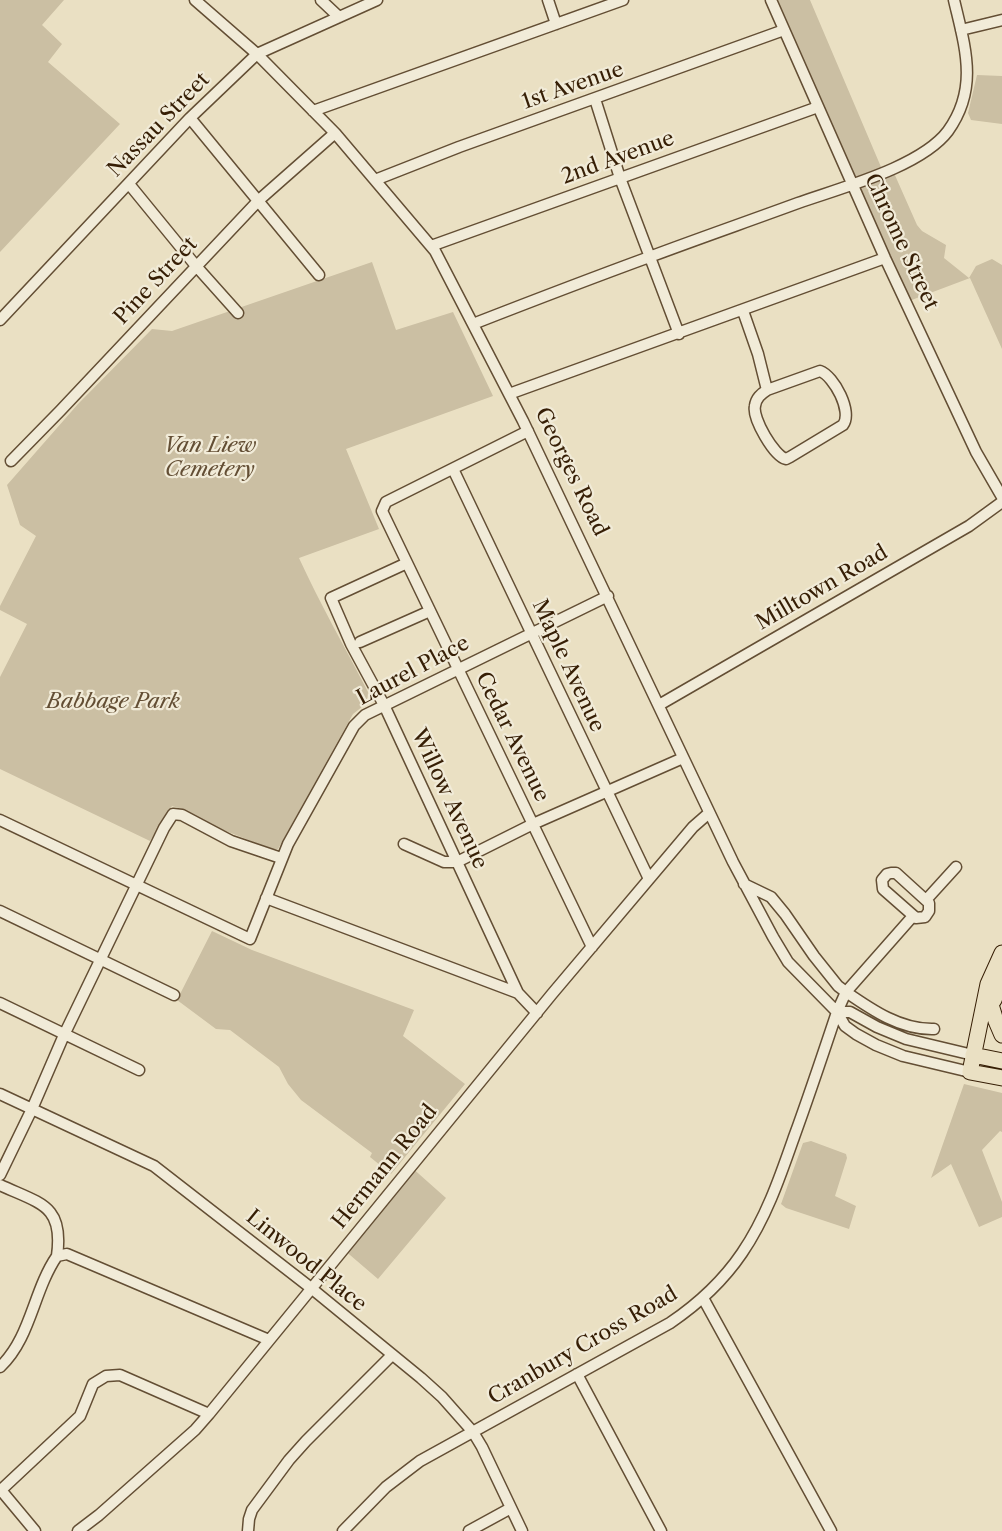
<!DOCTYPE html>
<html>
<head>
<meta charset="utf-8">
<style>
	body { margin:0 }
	canvas { display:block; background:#eae0c3 }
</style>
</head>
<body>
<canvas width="1002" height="1531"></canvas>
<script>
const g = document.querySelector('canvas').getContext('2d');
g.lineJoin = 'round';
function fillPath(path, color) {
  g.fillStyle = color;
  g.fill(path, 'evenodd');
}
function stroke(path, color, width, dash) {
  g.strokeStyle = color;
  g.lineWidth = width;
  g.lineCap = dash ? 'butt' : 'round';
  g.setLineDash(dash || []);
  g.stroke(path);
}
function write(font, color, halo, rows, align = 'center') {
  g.font = font + ' "Libre Caslon Text",serif';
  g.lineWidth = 4.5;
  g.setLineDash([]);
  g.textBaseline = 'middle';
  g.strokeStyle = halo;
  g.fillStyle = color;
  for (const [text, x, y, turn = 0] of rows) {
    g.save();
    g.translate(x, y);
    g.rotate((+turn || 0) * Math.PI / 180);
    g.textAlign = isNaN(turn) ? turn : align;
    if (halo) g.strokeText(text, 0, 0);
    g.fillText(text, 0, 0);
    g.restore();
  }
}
fillPath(new Path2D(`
	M 0,0 L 64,0 L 42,25 L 62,44 L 48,62 L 120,124 L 0,252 Z
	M 774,0 L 810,0 L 884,174 L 894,173 L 917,225 L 922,231 L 946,245 L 944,258 L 969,278 L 976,266 L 992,259 L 1002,265 L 1002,349 L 970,278 L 909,301 Z
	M 977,75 L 1002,76 L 1002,124 L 971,120 L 968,113 Z
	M 372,262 L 396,330 L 453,312 L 493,396 L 346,449 L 379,529 L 299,558 C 320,604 345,647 368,692 L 367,703 L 353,714 L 278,849 L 271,849 L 216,827 L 182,809 L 172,806 L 150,841 L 0,769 L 0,677 L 27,624 L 0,610 L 0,606 L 36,536 L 20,525 L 7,485 L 78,404 L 152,329 L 172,331 Z
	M 212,931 L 252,950 L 414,1010 L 403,1036 L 465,1084 L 391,1174 L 370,1157 L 372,1153 L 301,1100 L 288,1084 L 279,1067 L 230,1030 L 216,1029 L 177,1000 Z
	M 964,1084 L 1002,1093 L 1002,1132 L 1000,1131 L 982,1150 L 1002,1202 L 1002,1217 L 979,1227 L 951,1164 L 931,1178 Z
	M 811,1141 L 846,1154 L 847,1158 L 835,1196 L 856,1206 L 849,1229 L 786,1208 L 781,1204 L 803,1143 Z
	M 410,1166 L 446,1198 L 378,1279 L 343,1249 Z`), '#cbbfa3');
const minor = new Path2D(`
	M 195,0 L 257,54 L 335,133 L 435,251 L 523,421 L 733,862 L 773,937 L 788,962 L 837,1012 L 845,1026 L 856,1034 L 876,1045 L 903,1056 L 970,1072
	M 321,0 L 339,17
	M 548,0 L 556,24
	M 771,0 L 885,258 L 976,452 L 1002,497
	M 961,30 L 1002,20
	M 595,99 L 620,178 L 679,334
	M 313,111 L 623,0
	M 190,118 L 319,275
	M 375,180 L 459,147 L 784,30
	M 129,184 L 196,266 L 238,313
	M 431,246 L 818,107
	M 743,311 L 758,354 L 767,390 C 761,394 756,398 755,406 C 752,418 774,456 786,459 L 790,457 L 843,425 C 853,412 834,376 820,371 L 767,390
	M 0,320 L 190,118 L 257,54 L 377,0
	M 473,324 C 532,301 592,278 652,256 C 700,238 749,221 798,203 C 840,188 921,167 948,131 C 979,88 965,47 954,0
	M 509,394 L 885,258
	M 528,431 L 386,502 L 382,511 L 592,947
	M 11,461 L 60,411 L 259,200 L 335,133
	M 453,469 L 649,879
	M 407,563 L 331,598 L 351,644 L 384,705 L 518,993 L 537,1013
	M 360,642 L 430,611
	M 659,705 L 969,526 L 1002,502
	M 0,820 L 250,939 L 288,844 L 354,726 L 365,715 L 608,596
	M 404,844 L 444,862 L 457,862 L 533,824 L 683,758
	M 891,873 L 896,873 L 929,903 L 929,911 L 925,917 L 916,918 L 883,889 L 882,880 L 887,874 Z
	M 744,884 L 771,897 L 785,914 L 814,956 L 838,986 L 846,992 C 872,1010 901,1030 934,1029
	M 266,898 L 518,993
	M 926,900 L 956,867
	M 0,911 L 174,995
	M 0,1003 L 139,1070
	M 837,1012 L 850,1012 L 877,1027 L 906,1039 L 973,1055
	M 0,1094 L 154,1166 L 311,1288 L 421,1378 L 442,1397 L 473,1432 L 482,1447 L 522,1531
	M 0,1175 L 32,1109 L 64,1035 L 164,828 L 173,814 L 182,815 L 231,841 L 281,858
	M 0,1185 C 41,1204 64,1205 57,1256
	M 703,1298 L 831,1531
	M 0,1367 C 31,1338 33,1291 57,1256 L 67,1254 L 269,1340
	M 577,1374 L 661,1531
	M 0,1489 L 35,1531
	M 1,1490 L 80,1416 L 93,1384 L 106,1376 L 120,1375 L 209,1414
	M 78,1531 L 99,1515 L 195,1430 L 209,1414 L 552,994 L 693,827 L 709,813
	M 248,1531 L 249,1519 L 252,1510 L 289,1460 L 306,1441 L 392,1355
	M 343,1531 L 386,1487 L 420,1461 L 670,1323 C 698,1304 723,1281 742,1253 C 766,1218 780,1177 794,1137 C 809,1096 823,1054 837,1012 L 846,992 L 913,916
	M 469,1531 L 511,1508`);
const highway = new Path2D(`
	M 1002,953 L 988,984 L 970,1072 L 1002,1078
	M 994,1000 L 1002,978
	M 992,1008 L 996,1021 L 1002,1035
	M 973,1055 L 1002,1061`);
stroke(minor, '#634e34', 13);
stroke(highway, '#361e05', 17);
stroke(minor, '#f1ebd8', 10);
stroke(highway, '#eae0c3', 15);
write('21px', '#361e05', '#f1ebd8', [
	["1st Avenue",573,86,-19],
	["Nassau Street",159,125,-46],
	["2nd Avenue",618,158,-20],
	["Chrome Street",901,242,65],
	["Pine Street",156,281,-47],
	["Georges Road",571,472,64],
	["Milltown Road",822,588,-30],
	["Maple Avenue",568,666,65],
	["Laurel Place",413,671,-28],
	["Cedar Avenue",512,737,64],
	["Willow Avenue",449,799,65],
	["Hermann Road",385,1167,-51],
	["Linwood Place",306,1261,39],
	["Cranbury Cross Road",583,1346,-30]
]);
write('italic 21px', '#634e34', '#f1ebd8', [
	["Van Liew",210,446],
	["Cemetery",210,470],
	["Babbage Park",113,702]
]);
</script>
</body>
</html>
